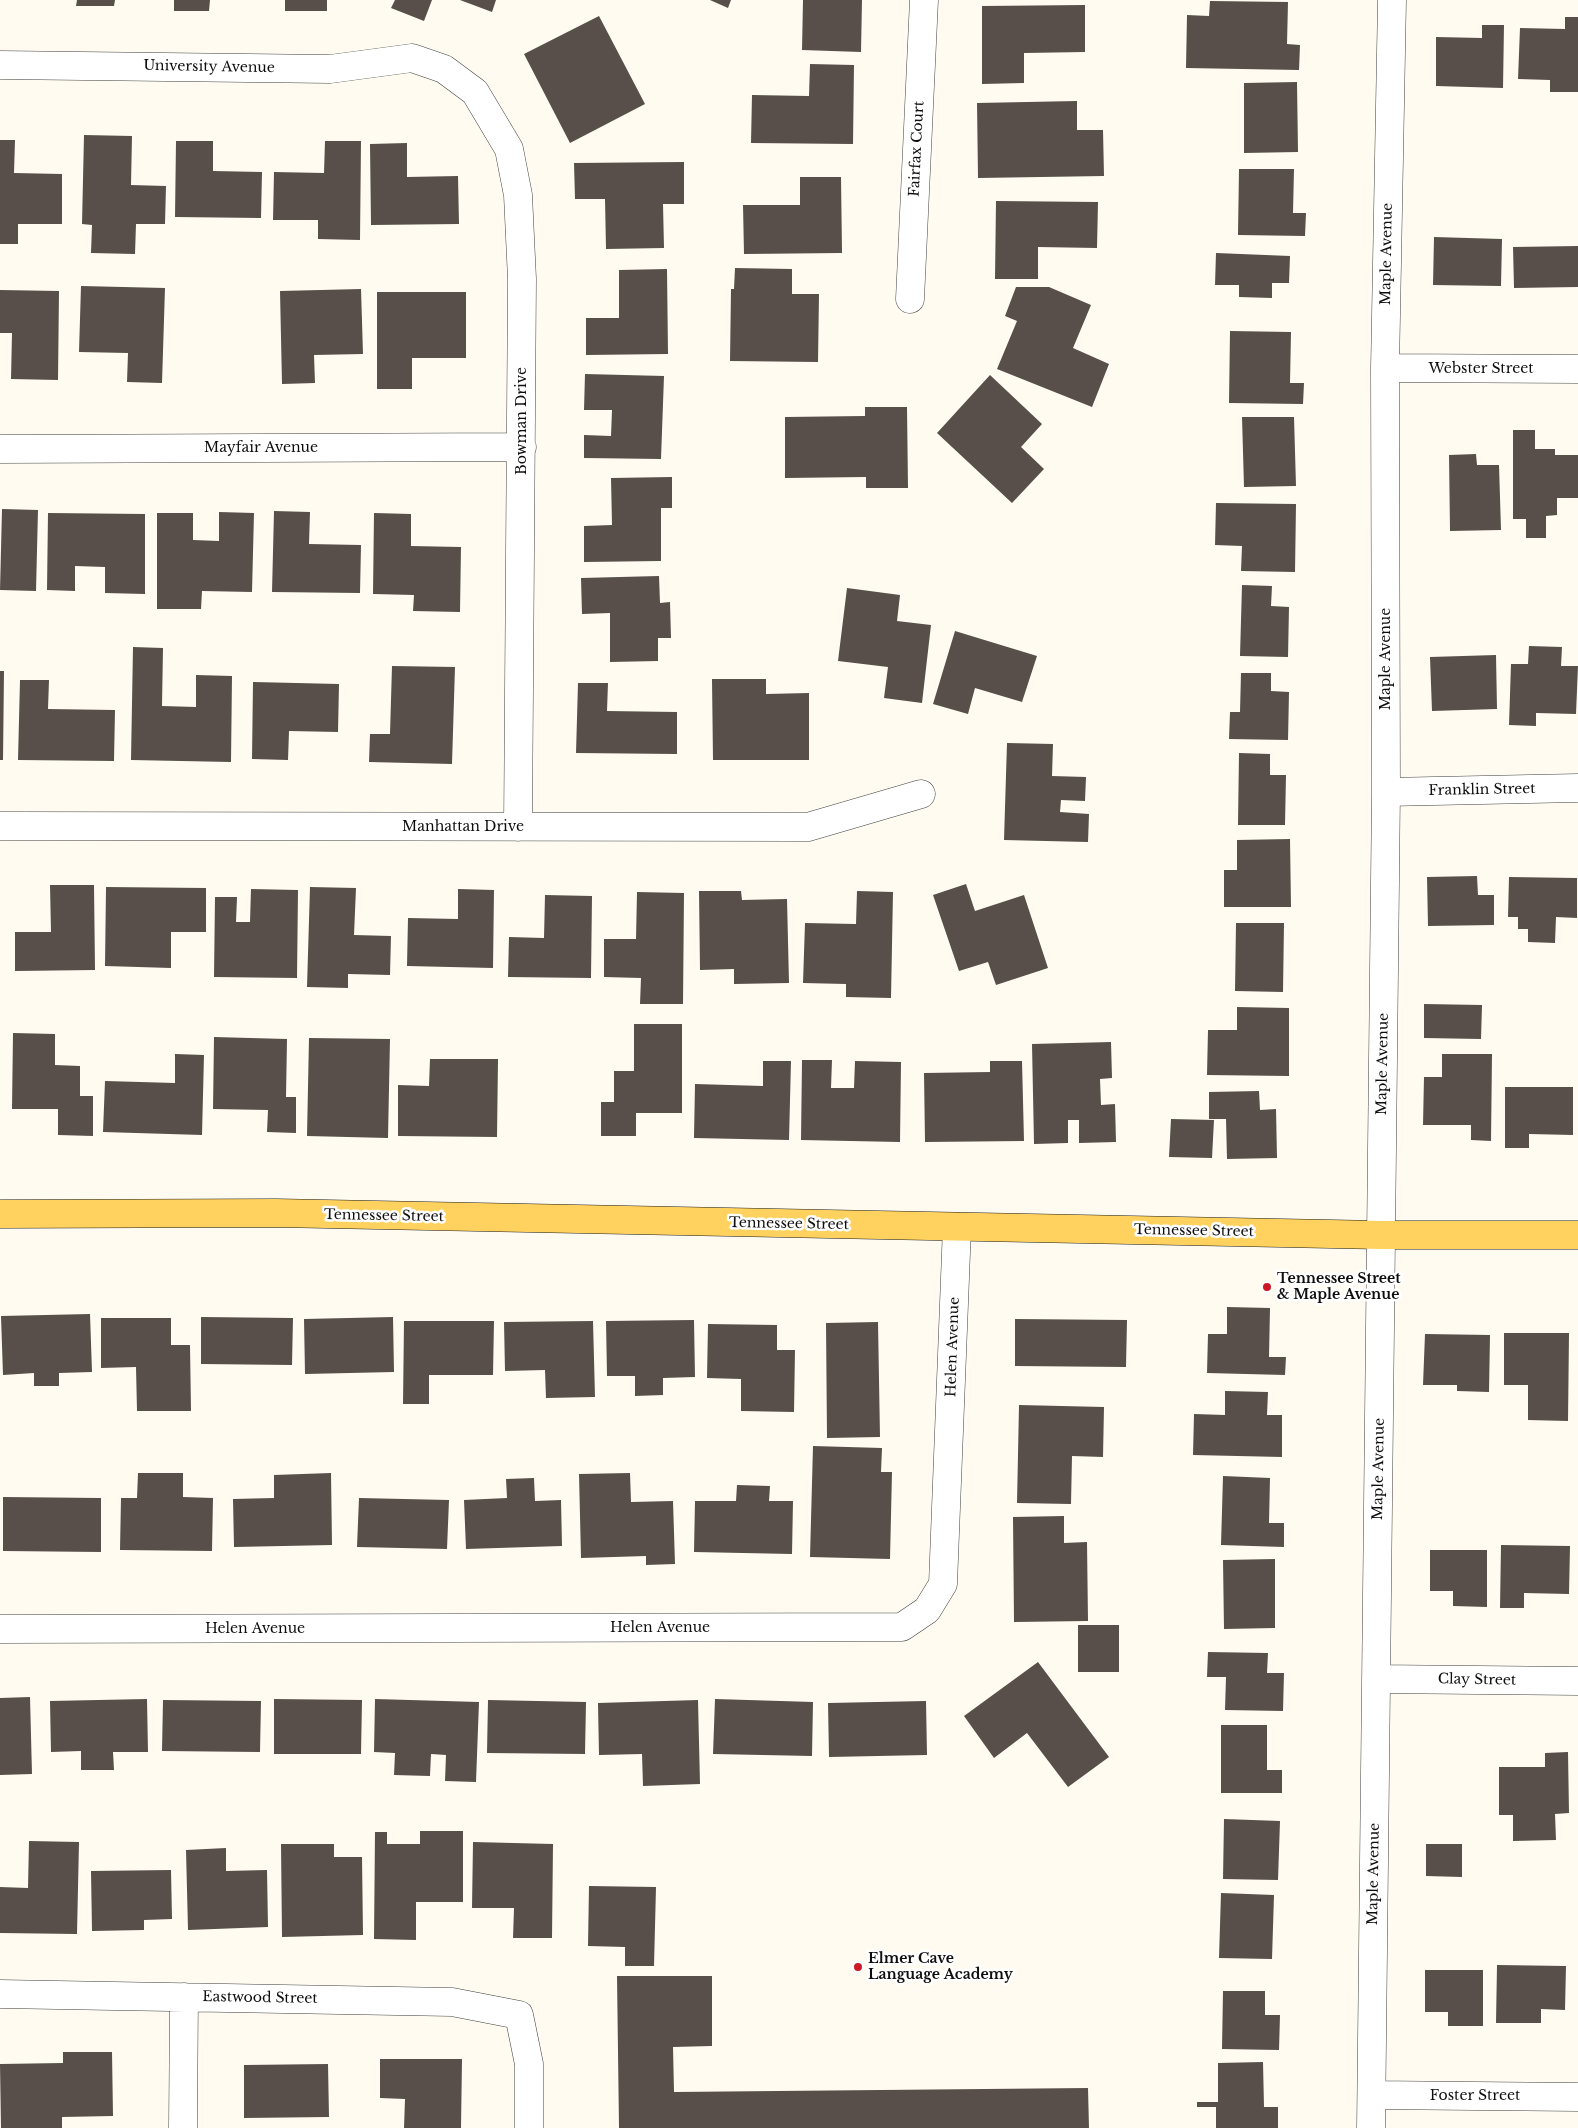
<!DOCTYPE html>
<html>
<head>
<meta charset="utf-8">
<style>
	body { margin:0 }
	canvas { display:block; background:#fffbf0 }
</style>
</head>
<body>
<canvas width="1578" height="2128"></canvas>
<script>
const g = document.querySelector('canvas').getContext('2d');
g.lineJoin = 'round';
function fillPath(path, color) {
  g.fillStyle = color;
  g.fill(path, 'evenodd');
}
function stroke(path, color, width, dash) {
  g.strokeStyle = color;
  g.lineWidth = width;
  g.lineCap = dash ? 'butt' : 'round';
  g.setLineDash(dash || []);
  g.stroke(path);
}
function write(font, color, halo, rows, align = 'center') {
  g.font = font + ' "Libre Baskerville",serif';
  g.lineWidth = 5;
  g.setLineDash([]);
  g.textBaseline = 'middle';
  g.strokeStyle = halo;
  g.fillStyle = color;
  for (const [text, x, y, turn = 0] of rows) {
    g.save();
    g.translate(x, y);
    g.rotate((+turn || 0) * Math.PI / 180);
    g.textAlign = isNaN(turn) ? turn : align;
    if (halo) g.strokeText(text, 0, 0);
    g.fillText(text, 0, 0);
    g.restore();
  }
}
fillPath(new Path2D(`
	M 77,0 L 115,0 L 114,6 L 76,6 Z
	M 174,0 L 210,0 L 209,11 L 174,11 Z
	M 285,0 L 327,0 L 327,11 L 285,11 Z
	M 395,0 L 432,0 L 424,21 L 391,8 Z
	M 460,0 L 496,0 L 492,12 Z
	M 710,0 L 731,0 L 728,8 Z
	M 803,0 L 862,0 L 861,52 L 802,50 Z
	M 1210,1 L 1288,2 L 1287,44 L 1300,45 L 1299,70 L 1186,68 L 1187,15 L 1209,16 Z
	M 1085,5 L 1085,52 L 1024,53 L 1024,83 L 982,84 L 982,6 Z
	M 599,16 L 645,104 L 570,143 L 524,54 Z
	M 1565,17 L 1578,17 L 1578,92 L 1550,92 L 1550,80 L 1518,79 L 1520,28 L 1565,29 Z
	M 1482,25 L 1504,25 L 1503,88 L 1436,86 L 1436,37 L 1482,38 Z
	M 810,64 L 854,65 L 853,144 L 751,143 L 752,95 L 809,96 Z
	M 1297,82 L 1298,152 L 1244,153 L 1244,83 Z
	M 1077,101 L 1077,130 L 1103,130 L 1104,176 L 978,178 L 977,103 Z
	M 84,135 L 132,136 L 131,185 L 166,186 L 165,224 L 136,224 L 135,254 L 91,253 L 92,225 L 82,224 Z
	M 0,140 L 15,140 L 14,173 L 62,174 L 62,224 L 18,224 L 18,244 L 0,244 Z
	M 176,141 L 213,141 L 213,171 L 262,172 L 261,218 L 175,217 Z
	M 325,141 L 361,141 L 360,240 L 318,239 L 318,220 L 273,220 L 274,172 L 324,173 Z
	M 407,143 L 407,177 L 458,176 L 459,224 L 371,225 L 370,144 Z
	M 684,162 L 684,204 L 663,204 L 664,248 L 606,249 L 605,199 L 575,199 L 574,163 Z
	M 1239,169 L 1294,169 L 1293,213 L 1306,213 L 1305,236 L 1238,235 Z
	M 800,177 L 841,177 L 842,253 L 744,254 L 743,205 L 800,205 Z
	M 996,201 L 1098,202 L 1097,248 L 1038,247 L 1038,279 L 995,279 Z
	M 1434,237 L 1502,239 L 1501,286 L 1433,285 Z
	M 1578,246 L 1578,287 L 1514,288 L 1513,247 Z
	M 1216,253 L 1290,256 L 1289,283 L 1272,283 L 1272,298 L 1239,297 L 1239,285 L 1215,285 Z
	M 735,268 L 792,269 L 792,294 L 819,294 L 818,362 L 730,361 L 731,289 L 734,289 Z
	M 667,269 L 668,354 L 586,355 L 586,318 L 619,318 L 619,270 Z
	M 81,286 L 165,288 L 162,383 L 127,382 L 128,353 L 79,352 Z
	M 1016,287 L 1049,287 L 1091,305 L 1073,348 L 1109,364 L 1092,407 L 997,369 L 1017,321 L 1005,316 Z
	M 361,289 L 363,354 L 314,355 L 315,383 L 282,384 L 280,291 Z
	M 0,290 L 59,291 L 58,380 L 11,379 L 12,333 L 0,333 Z
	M 377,292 L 466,292 L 466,358 L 412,358 L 412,389 L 377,389 Z
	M 1230,331 L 1291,332 L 1290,383 L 1304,383 L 1303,404 L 1229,403 Z
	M 585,374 L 664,376 L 661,459 L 584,458 L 584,435 L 611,436 L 612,410 L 584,410 Z
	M 990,375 L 1042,424 L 1021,447 L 1044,469 L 1012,503 L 937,433 Z
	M 865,407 L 907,407 L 908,488 L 866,488 L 866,477 L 785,478 L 785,417 L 865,416 Z
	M 1242,417 L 1294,417 L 1296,486 L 1244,487 Z
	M 1513,430 L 1535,430 L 1535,449 L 1555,449 L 1555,455 L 1578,455 L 1578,498 L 1557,498 L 1557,515 L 1546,516 L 1546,538 L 1526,538 L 1526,519 L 1513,519 Z
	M 1476,454 L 1477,465 L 1499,465 L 1501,530 L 1450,531 L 1449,455 Z
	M 672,477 L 672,508 L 661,508 L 661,561 L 584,562 L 584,526 L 612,525 L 611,478 Z
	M 1216,503 L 1296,504 L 1295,572 L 1241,571 L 1242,546 L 1215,545 Z
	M 2,509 L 38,510 L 36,591 L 0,590 Z
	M 274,511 L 310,512 L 309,544 L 361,545 L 360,593 L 272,592 Z
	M 219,512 L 254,513 L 252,592 L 202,591 L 201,609 L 157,609 L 157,513 L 193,513 L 193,540 L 219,541 Z
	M 48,513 L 145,514 L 145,594 L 105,593 L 105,567 L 75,566 L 75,591 L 47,590 Z
	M 374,513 L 411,514 L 411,546 L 461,547 L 460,612 L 413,611 L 414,595 L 373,594 Z
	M 659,576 L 660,603 L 670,602 L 671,638 L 658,638 L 658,661 L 610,662 L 610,613 L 582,614 L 581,578 Z
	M 1242,585 L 1272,586 L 1271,606 L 1289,607 L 1288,657 L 1240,656 Z
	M 847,588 L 900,595 L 897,621 L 931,625 L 922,703 L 884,698 L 888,667 L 838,661 Z
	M 955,631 L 1037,656 L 1022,702 L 975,688 L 968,714 L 933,704 Z
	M 1529,646 L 1562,647 L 1561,666 L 1578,666 L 1576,714 L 1536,713 L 1536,726 L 1509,725 L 1511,664 L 1528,664 Z
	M 133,647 L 163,648 L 162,706 L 196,707 L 196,675 L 232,676 L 231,762 L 131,760 Z
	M 1496,655 L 1497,709 L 1432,711 L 1430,657 Z
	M 392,666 L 455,667 L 452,764 L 369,762 L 370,734 L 390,734 Z
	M 0,671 L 4,671 L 3,760 L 0,760 Z
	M 1241,673 L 1271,673 L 1271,691 L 1289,692 L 1288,740 L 1229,739 L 1230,712 L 1240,712 Z
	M 712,679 L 766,679 L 766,694 L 809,693 L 809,760 L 713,760 Z
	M 20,680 L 49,680 L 48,709 L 115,710 L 114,761 L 18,760 Z
	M 253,682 L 339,684 L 338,732 L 289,731 L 288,760 L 252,759 Z
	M 578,683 L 608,683 L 607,711 L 677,712 L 677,754 L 576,753 Z
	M 1007,743 L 1053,744 L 1052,776 L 1086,777 L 1085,801 L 1061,800 L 1060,812 L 1089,814 L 1088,842 L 1004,840 Z
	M 1239,753 L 1270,754 L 1270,775 L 1286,775 L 1285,825 L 1238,825 Z
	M 1290,839 L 1291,907 L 1224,907 L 1224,870 L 1237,870 L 1237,840 Z
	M 1477,876 L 1478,895 L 1494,895 L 1494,925 L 1428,926 L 1427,877 Z
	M 1509,877 L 1577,878 L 1577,918 L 1556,917 L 1555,943 L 1528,942 L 1528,929 L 1518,929 L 1518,917 L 1508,917 Z
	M 966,884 L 975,911 L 1024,895 L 1048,968 L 996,985 L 988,962 L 959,971 L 933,895 Z
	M 50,885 L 94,885 L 95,970 L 15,971 L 15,932 L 51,932 Z
	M 106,887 L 206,888 L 206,932 L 171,932 L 171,968 L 105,966 Z
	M 310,887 L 356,888 L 354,935 L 391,936 L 390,975 L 348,974 L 348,988 L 307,987 Z
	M 251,889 L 298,890 L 297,978 L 214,977 L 215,897 L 237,897 L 236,922 L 250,922 Z
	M 458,889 L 494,890 L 493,968 L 407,966 L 408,918 L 458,919 Z
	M 699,891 L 741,891 L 742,900 L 787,899 L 789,983 L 734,984 L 734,969 L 700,970 Z
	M 857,891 L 893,892 L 891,998 L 846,997 L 846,984 L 803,983 L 805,923 L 856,924 Z
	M 637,892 L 684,893 L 683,1004 L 640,1004 L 641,978 L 604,977 L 604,939 L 636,939 Z
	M 545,895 L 592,896 L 591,978 L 508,977 L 509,937 L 544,938 Z
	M 1236,923 L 1284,923 L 1283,992 L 1235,991 Z
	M 1424,1004 L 1482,1005 L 1481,1039 L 1424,1038 Z
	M 1237,1007 L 1289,1008 L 1289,1076 L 1207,1075 L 1208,1030 L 1237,1030 Z
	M 634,1024 L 682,1024 L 682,1113 L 636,1113 L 636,1136 L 601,1136 L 601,1102 L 614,1102 L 614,1071 L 634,1071 Z
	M 13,1033 L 55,1034 L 55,1065 L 80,1066 L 80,1096 L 93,1096 L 93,1136 L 58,1135 L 58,1109 L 12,1109 Z
	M 214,1037 L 287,1039 L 286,1097 L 296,1097 L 296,1133 L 267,1132 L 268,1110 L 213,1109 Z
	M 309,1038 L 390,1039 L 388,1138 L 307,1136 Z
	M 1111,1042 L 1112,1078 L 1100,1079 L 1101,1105 L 1115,1104 L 1116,1142 L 1079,1143 L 1079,1120 L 1068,1120 L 1068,1143 L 1034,1144 L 1032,1044 Z
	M 175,1054 L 204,1055 L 202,1135 L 103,1132 L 105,1081 L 175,1083 Z
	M 1442,1054 L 1492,1054 L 1491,1141 L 1471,1140 L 1471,1125 L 1423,1125 L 1424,1077 L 1442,1077 Z
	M 430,1059 L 498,1059 L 497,1137 L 398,1136 L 398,1085 L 429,1086 Z
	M 802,1060 L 832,1060 L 831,1088 L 854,1088 L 855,1061 L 901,1062 L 900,1142 L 801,1140 Z
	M 763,1061 L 791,1061 L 789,1140 L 694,1138 L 695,1084 L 763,1086 Z
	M 990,1061 L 1022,1061 L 1024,1141 L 925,1142 L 924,1073 L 990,1072 Z
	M 1505,1087 L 1573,1087 L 1573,1135 L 1529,1134 L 1529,1148 L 1505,1148 Z
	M 1259,1091 L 1260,1110 L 1276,1109 L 1277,1158 L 1227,1159 L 1226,1119 L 1209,1119 L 1209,1092 Z
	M 1171,1119 L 1214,1120 L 1212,1158 L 1169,1157 Z
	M 1227,1307 L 1270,1308 L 1269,1357 L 1286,1357 L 1285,1375 L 1207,1373 L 1208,1334 L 1227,1334 Z
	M 90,1314 L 92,1372 L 59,1373 L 59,1386 L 34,1386 L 34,1373 L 3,1375 L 1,1316 Z
	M 201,1317 L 293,1318 L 292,1365 L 201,1364 Z
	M 393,1317 L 394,1372 L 305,1374 L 304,1319 Z
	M 101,1318 L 171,1318 L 171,1345 L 190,1345 L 191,1411 L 137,1411 L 136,1367 L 101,1368 Z
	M 1015,1319 L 1127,1320 L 1126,1367 L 1015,1366 Z
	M 694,1320 L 695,1377 L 663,1378 L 663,1395 L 635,1396 L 635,1376 L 607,1376 L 606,1321 Z
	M 404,1321 L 494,1321 L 493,1375 L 429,1375 L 429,1404 L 403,1404 Z
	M 593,1321 L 595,1397 L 546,1398 L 545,1370 L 505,1371 L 504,1322 Z
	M 878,1322 L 880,1437 L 827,1438 L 826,1323 Z
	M 708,1324 L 777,1325 L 777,1350 L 795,1350 L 794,1412 L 741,1411 L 741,1379 L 707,1378 Z
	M 1504,1333 L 1569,1333 L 1568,1421 L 1528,1420 L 1528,1385 L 1504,1385 Z
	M 1425,1334 L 1490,1335 L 1489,1392 L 1457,1391 L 1457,1385 L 1423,1385 Z
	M 1225,1391 L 1268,1392 L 1267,1415 L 1282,1415 L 1282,1457 L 1193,1455 L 1194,1414 L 1225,1415 Z
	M 1019,1405 L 1104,1407 L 1103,1457 L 1072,1456 L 1071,1504 L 1017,1503 Z
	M 813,1446 L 882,1448 L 881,1472 L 892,1472 L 890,1559 L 810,1557 Z
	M 138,1473 L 183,1473 L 183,1497 L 213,1498 L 212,1551 L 120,1550 L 121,1498 L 137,1498 Z
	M 331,1473 L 332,1545 L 234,1547 L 233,1499 L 274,1498 L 274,1475 Z
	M 630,1473 L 631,1502 L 673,1501 L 675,1564 L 646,1565 L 646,1556 L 581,1558 L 579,1474 Z
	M 1223,1476 L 1270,1478 L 1269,1523 L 1284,1523 L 1284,1547 L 1221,1545 Z
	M 534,1478 L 535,1501 L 561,1500 L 562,1546 L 466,1549 L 464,1500 L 507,1498 L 506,1479 Z
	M 737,1485 L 770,1486 L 769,1501 L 793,1501 L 792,1554 L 694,1552 L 695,1501 L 736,1501 Z
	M 3,1497 L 101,1498 L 101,1552 L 3,1551 Z
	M 359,1498 L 449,1500 L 447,1549 L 357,1547 Z
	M 1064,1516 L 1064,1543 L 1087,1542 L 1088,1621 L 1014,1622 L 1013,1517 Z
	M 1501,1545 L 1570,1546 L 1569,1594 L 1524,1593 L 1524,1608 L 1500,1608 Z
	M 1430,1550 L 1487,1550 L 1487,1607 L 1453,1606 L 1453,1591 L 1430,1591 Z
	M 1275,1559 L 1275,1628 L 1224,1629 L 1223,1560 Z
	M 1078,1625 L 1119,1625 L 1119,1672 L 1078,1672 Z
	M 1208,1652 L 1268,1653 L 1267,1673 L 1284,1673 L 1283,1711 L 1225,1710 L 1226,1677 L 1207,1677 Z
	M 1038,1662 L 1109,1757 L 1068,1787 L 1027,1733 L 994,1758 L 964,1716 Z
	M 30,1697 L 32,1774 L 0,1775 L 0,1698 Z
	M 147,1699 L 148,1752 L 113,1752 L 114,1770 L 81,1770 L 81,1751 L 51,1752 L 50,1701 Z
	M 274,1699 L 362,1700 L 361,1754 L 274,1754 Z
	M 375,1699 L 479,1702 L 476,1782 L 445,1781 L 446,1755 L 431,1754 L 430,1776 L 394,1775 L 395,1753 L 374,1752 Z
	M 715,1699 L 813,1702 L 812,1756 L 713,1754 Z
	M 163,1700 L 261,1701 L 260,1752 L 162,1751 Z
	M 488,1700 L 586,1702 L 585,1754 L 487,1753 Z
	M 698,1700 L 700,1784 L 643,1786 L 642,1754 L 599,1755 L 598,1703 Z
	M 926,1701 L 927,1755 L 829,1757 L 828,1703 Z
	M 1221,1725 L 1267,1725 L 1267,1770 L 1282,1770 L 1282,1793 L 1221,1793 Z
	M 1568,1752 L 1569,1813 L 1555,1814 L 1556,1840 L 1513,1841 L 1513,1815 L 1499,1815 L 1499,1767 L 1545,1767 L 1545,1753 Z
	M 1224,1819 L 1280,1821 L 1278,1880 L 1223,1879 Z
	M 420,1831 L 463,1831 L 463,1902 L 416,1902 L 416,1940 L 374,1939 L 375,1832 L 387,1832 L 387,1844 L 420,1844 Z
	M 29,1841 L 79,1842 L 77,1934 L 0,1933 L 0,1887 L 28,1888 Z
	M 473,1842 L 553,1844 L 552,1938 L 513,1938 L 514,1908 L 472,1908 Z
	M 281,1844 L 334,1844 L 334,1857 L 362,1857 L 363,1935 L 282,1937 Z
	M 1426,1844 L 1462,1844 L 1462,1877 L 1426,1876 Z
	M 226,1848 L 226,1871 L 267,1870 L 268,1927 L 188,1930 L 186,1850 Z
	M 171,1870 L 172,1919 L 144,1920 L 144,1930 L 92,1931 L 91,1871 Z
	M 589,1886 L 656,1887 L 654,1966 L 625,1966 L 625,1947 L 588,1946 Z
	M 1221,1893 L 1274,1895 L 1272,1959 L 1219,1958 Z
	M 1497,1965 L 1566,1966 L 1565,2010 L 1541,2009 L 1541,2023 L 1496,2023 Z
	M 1425,1970 L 1483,1970 L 1483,2026 L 1448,2026 L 1448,2012 L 1425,2012 Z
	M 617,1976 L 712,1976 L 712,2046 L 673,2047 L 674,2092 L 1088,2088 L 1089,2128 L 619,2128 Z
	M 1223,1991 L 1265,1991 L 1265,2015 L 1280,2015 L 1279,2050 L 1222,2049 Z
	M 63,2052 L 112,2052 L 113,2116 L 62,2117 L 62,2128 L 1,2128 L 0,2064 L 63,2063 Z
	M 380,2059 L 462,2059 L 461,2128 L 404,2128 L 405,2099 L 380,2098 Z
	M 1263,2062 L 1264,2107 L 1278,2107 L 1278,2128 L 1216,2128 L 1216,2107 L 1197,2107 L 1197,2102 L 1218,2102 L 1218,2063 Z
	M 328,2064 L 329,2117 L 244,2118 L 244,2065 Z`), '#584f4a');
const minor = new Path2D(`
	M 0,65 L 330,69 L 412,58 L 444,69 L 475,92 L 509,149 L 518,195 L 522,279 L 518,827
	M 910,299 L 924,0
	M 1385,368 L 1578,369
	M 0,449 L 522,447
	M 1386,792 L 1578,788
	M 0,826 L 808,827 L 921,794
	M 0,1629 L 902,1627 L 927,1610 L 943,1584 L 957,1227
	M 1376,1679 L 1578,1681
	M 0,1994 L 452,2002 L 519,2015 L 529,2064 L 529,2128
	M 1372,2095 L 1578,2097
	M 183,2128 L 184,1997
	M 1371,2128 L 1386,792 L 1385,368 L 1392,0`);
const major = new Path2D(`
	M 0,1214 L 276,1213 L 1381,1235 L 1578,1235`);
stroke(minor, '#414141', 29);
stroke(major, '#1f1f1f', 29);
stroke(minor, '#fff', 28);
stroke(major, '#ffd260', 28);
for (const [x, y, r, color] of [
	[1267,1287,5,"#cd1827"],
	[858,1967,5,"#cd1827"]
]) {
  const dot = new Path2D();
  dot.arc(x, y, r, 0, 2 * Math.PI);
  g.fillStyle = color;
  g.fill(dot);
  stroke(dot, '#fff', 2);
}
write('14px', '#0e0e0e', '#fff', [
	["University Avenue",209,67,1],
	["Fairfax Court",917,149,-87],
	["Maple Avenue",1387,254,-89],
	["Webster Street",1481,369],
	["Bowman Drive",522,421,-90],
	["Mayfair Avenue",261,448],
	["Maple Avenue",1386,659,-90],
	["Franklin Street",1482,790,-1],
	["Manhattan Drive",463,827],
	["Maple Avenue",1383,1064,-89],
	["Tennessee Street",384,1216,1],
	["Tennessee Street",789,1224,1],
	["Tennessee Street",1194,1231,1],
	["Helen Avenue",953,1347,-88],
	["Maple Avenue",1379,1469,-89],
	["Helen Avenue",660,1628],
	["Helen Avenue",255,1629],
	["Clay Street",1477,1680,1],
	["Maple Avenue",1374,1874,-89],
	["Eastwood Street",260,1998,1],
	["Foster Street",1475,2096]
]);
write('bold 14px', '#0e0e0e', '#fff', [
	["Tennessee Street",1277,1279],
	["& Maple Avenue",1277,1295],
	["Elmer Cave",868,1959],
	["Language Academy",868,1975]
], 'left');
</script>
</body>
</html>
